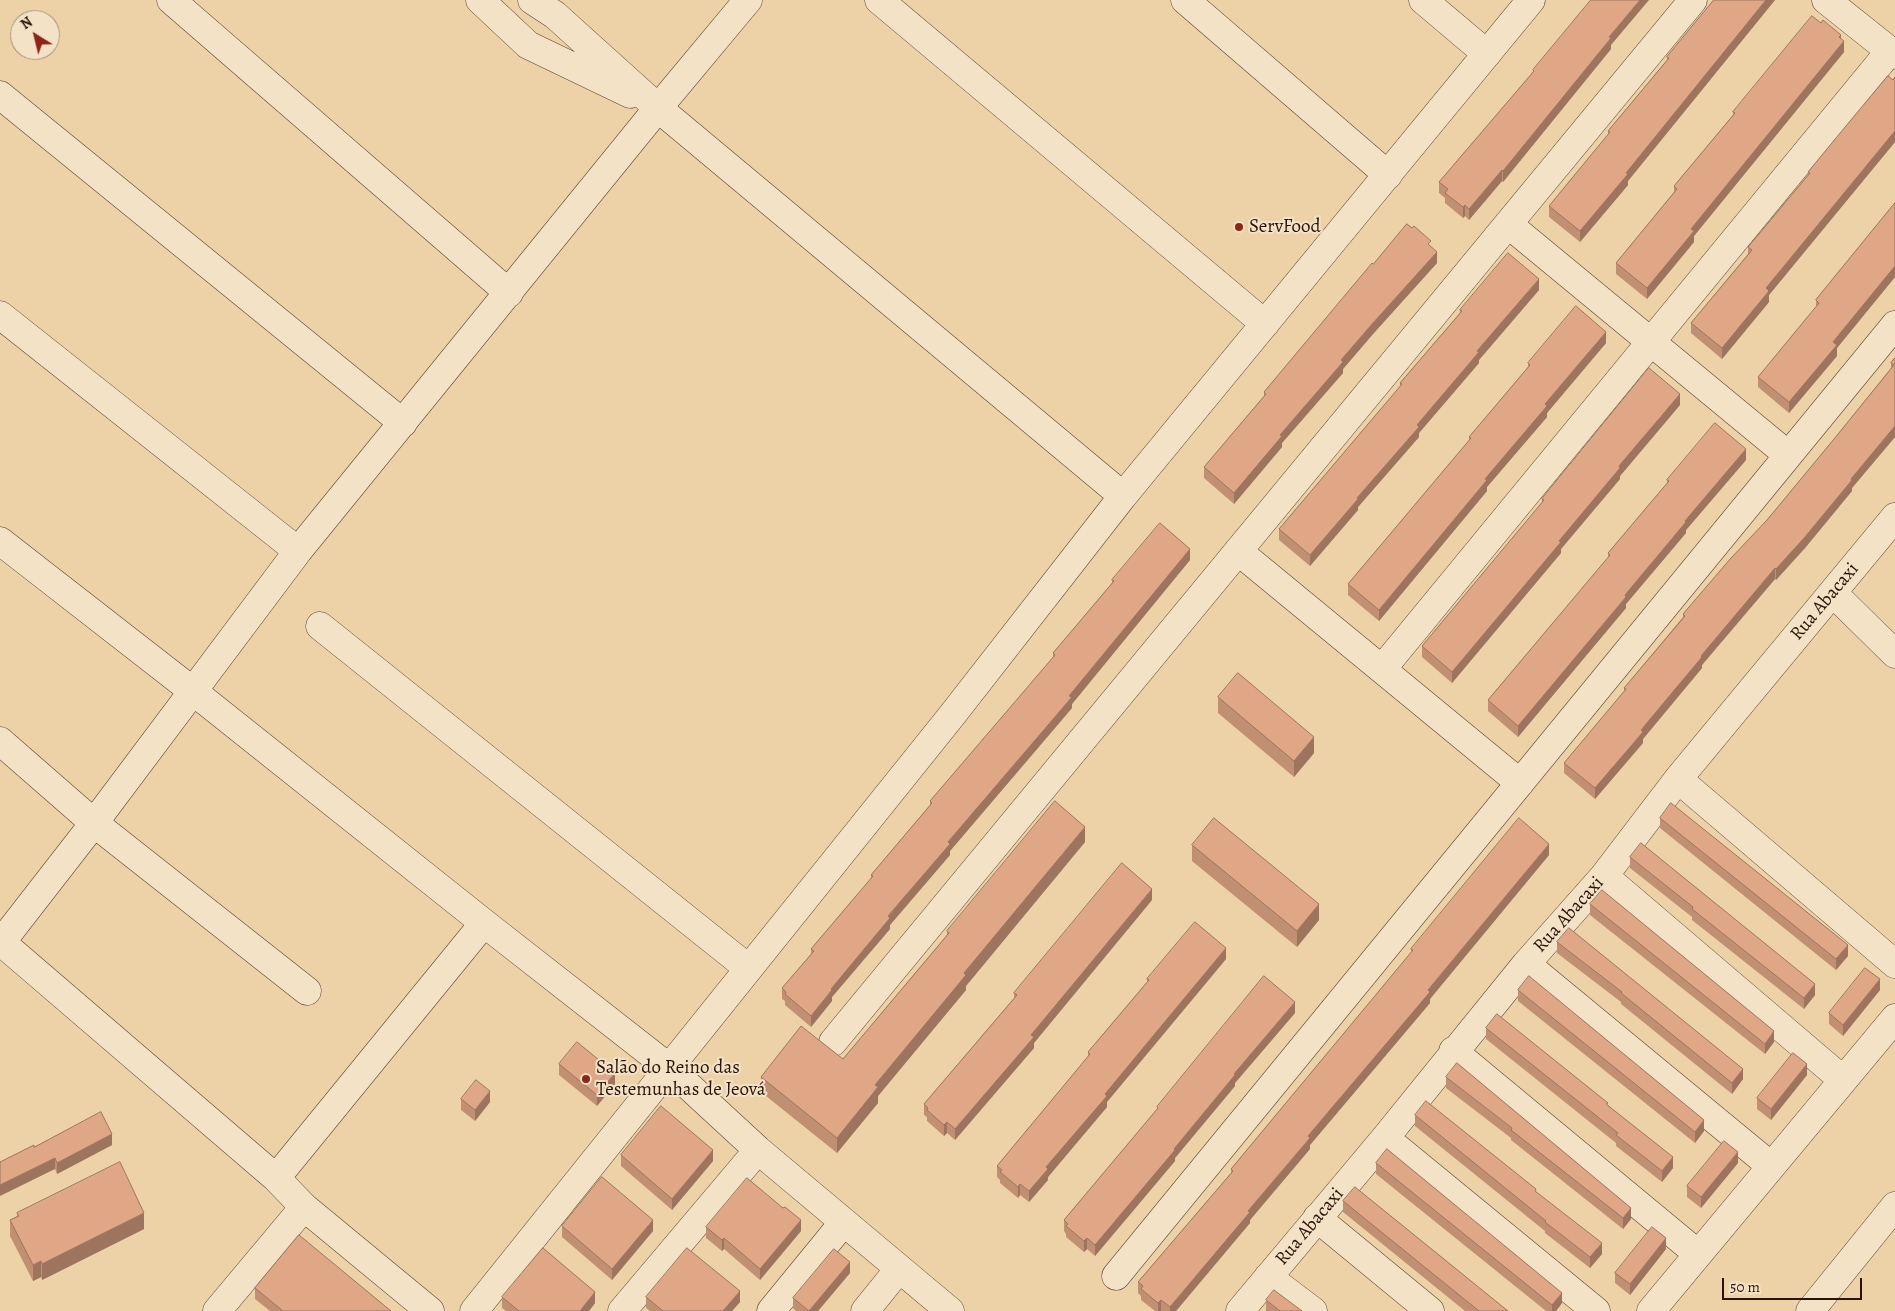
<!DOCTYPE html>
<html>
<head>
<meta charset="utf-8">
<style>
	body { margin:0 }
	#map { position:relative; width:1895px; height:1311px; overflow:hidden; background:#edd2a7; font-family:Alegreya,serif }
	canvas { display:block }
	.north { position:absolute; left:10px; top:10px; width:50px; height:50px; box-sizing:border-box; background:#f3e2c6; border:1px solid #a38f7a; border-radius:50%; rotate:324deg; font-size:14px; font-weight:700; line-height:20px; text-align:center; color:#2a1208 }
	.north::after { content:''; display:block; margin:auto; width:18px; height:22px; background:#8f2418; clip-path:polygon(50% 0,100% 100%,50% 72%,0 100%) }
	.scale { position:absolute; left:1722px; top:1278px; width:140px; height:22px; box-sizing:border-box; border:2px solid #2a1208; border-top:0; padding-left:6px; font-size:15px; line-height:18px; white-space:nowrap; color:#2a1208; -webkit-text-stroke:4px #f3e2c6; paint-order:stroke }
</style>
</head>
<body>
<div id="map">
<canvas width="1895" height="1311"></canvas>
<div class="north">N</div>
<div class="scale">50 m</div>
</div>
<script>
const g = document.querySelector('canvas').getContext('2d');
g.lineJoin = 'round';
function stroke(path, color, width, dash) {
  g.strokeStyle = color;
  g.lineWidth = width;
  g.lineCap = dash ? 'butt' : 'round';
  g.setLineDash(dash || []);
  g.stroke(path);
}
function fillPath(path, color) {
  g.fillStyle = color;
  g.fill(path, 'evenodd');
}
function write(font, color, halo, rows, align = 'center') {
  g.font = font + ' Alegreya,serif';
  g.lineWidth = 4;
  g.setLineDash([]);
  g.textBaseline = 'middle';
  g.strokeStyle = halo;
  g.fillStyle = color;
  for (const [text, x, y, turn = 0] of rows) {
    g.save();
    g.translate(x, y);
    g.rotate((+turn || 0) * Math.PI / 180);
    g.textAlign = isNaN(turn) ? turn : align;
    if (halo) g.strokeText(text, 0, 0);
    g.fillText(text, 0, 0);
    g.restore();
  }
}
const minor = new Path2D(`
	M 171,0 L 509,293
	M 480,0 L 528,45 L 630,94
	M 532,0 L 555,15 L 658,108 L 1123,496
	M 879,0 L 1265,324
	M 1185,0 L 1388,175
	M 1423,0 L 1487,54
	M 1826,0 L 1895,55
	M 0,95 L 403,423
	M 1508,224 L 1788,455
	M 0,315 L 298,551
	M 0,541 L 194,692 L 484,923 L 668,1067 L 758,1150 L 950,1311
	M 1238,551 L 1520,783
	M 1833,593 L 1895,654
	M 320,626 L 748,968
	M 1382,669 L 1890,51
	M 0,741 L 94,823 L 307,991
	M 1678,779 L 1895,964
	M 1604,876 L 1843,1080
	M 0,941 L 276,1178 L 304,1207 L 430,1311
	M 0,944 L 94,823 L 298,551 L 658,108 L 748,0
	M 1526,964 L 1771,1166
	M 833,1042 L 1693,0
	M 1453,1051 L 1698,1254
	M 1385,1138 L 1596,1311
	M 276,1178 L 484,923
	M 1317,1218 L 1430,1311
	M 1116,1276 L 1895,325
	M 1268,1277 L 1313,1311
	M 217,1311 L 304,1207
	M 474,1311 L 953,714 L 1123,496 L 1531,0
	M 622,1311 L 758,1150
	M 771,1311 L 843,1223
	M 865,1311 L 899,1269
	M 1240,1311 L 1385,1138 L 1526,964 L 1604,876 L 1678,779 L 1895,517
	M 1651,1311 L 1895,1018
	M 1810,1311 L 1895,1206`);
stroke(minor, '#5b4230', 29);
stroke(minor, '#f3e2c6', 28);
fillPath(new Path2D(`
	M 1714,0 L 1775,0 L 1628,181 L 1628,185 L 1580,242 L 1549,217 L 1549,206 L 1608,135 L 1608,131 L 1667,60 L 1667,57 Z
	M 1821,23 L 1841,39 L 1844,52 L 1694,236 L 1694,242 L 1647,299 L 1616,274 L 1616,263 L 1674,192 L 1674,186 L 1733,115 L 1733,112 Z
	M 1611,45 L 1611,49 L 1503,182 L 1502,181 L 1469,220 L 1465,216 L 1463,218 L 1445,203 L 1445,198 L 1439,193 L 1439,182 L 1533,72 L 1533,70 Z
	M 1895,77 L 1895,142 L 1769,295 L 1769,302 L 1722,359 L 1691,333 L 1691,323 L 1748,254 L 1748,247 L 1808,175 L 1808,172 Z
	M 1895,203 L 1895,277 L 1837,348 L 1837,356 L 1789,413 L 1758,387 L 1758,377 L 1816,308 L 1816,300 Z
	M 1431,247 L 1437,263 L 1373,334 L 1343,369 L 1343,373 L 1282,443 L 1282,447 L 1234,504 L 1204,478 L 1204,467 L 1264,396 L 1264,392 L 1373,264 Z
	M 1539,290 L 1479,360 L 1479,363 L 1419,433 L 1419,437 L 1358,507 L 1358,510 L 1310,566 L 1279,540 L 1279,529 L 1400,387 L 1400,383 L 1460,313 L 1460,310 Z
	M 1606,343 L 1547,413 L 1547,417 L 1487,487 L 1487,491 L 1379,621 L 1348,595 L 1348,584 L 1469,441 L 1469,437 L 1528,367 L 1528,363 Z
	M 1895,358 L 1895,437 L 1852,488 L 1852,491 L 1805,548 L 1776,580 L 1775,579 L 1702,665 L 1702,668 L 1643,739 L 1643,743 L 1595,799 L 1564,773 L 1564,763 L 1624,692 L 1624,688 L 1683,617 L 1683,614 L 1767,520 L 1834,439 L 1891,368 L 1891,363 Z
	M 1680,405 L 1620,476 L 1620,479 L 1561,549 L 1561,553 L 1452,683 L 1422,657 L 1422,646 L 1542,503 L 1542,499 Z
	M 1746,460 L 1686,530 L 1686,533 L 1626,604 L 1626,608 L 1518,737 L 1488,711 L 1488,700 L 1608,558 L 1608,553 L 1667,483 L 1667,480 Z
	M 1190,560 L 1072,704 L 1072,708 L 950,851 L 950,855 L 890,925 L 890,929 L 832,997 L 832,1001 L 811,1027 L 785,1005 L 785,1001 L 782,999 L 782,988 L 811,954 L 811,949 L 871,879 L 871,875 L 930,805 L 930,801 L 1053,658 L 1053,653 L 1112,583 L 1112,580 Z
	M 1218,697 L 1314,753 L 1294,777 L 1218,713 Z
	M 1660,818 L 1848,956 L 1836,970 L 1660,828 Z
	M 1085,842 L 966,986 L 966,990 L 878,1096 L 878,1103 L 837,1153 L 761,1092 L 761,1077 L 843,1059 L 947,935 L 947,931 Z
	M 1192,845 L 1319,920 L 1297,947 L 1192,861 Z
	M 1549,855 L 1430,999 L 1430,1003 L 1310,1145 L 1310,1149 L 1250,1220 L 1250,1223 L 1176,1311 L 1155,1311 L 1141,1300 L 1141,1296 L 1138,1293 L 1138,1282 L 1231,1173 L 1231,1169 L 1411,953 L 1411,949 Z
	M 1630,857 L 1815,995 L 1804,1009 L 1692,920 L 1692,917 L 1630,868 Z
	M 1152,900 L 1034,1043 L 1034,1048 L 955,1140 L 947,1133 L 944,1136 L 927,1121 L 927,1117 L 924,1115 L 924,1104 L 1014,998 L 1014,993 Z
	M 1590,904 L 1774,1042 L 1765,1054 L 1590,915 Z
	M 1557,942 L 1743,1079 L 1732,1094 L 1621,1004 L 1621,1002 L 1557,953 Z
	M 1226,959 L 1107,1102 L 1107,1107 L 1048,1177 L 1048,1180 L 1029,1202 L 1020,1195 L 1018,1198 L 1000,1183 L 1000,1180 L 997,1177 L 997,1166 L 1088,1057 L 1088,1052 L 1147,982 L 1147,979 Z
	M 1518,990 L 1704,1131 L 1695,1143 L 1518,1001 Z
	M 1880,990 L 1843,1036 L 1829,1024 L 1829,1013 Z
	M 1295,1013 L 1235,1083 L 1235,1086 L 1175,1158 L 1175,1161 L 1095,1256 L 1087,1249 L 1084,1252 L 1066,1237 L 1066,1234 L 1064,1231 L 1064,1220 L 1157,1110 L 1157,1107 Z
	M 1486,1028 L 1608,1105 L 1673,1168 L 1662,1182 L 1616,1146 L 1616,1143 L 1486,1039 Z
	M 559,1064 L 615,1084 L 597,1106 L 559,1075 Z
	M 1807,1075 L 1771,1120 L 1757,1109 L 1757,1098 Z
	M 1446,1077 L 1631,1219 L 1623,1229 L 1511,1140 L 1511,1138 L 1446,1088 Z
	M 461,1099 L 490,1102 L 475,1121 L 461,1110 Z
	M 1415,1115 L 1536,1192 L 1602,1254 L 1590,1268 L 1545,1233 L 1545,1231 L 1415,1126 Z
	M 112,1145 L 57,1174 L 55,1169 L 34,1147 Z
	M 621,1155 L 713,1161 L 672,1210 L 621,1166 Z
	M 1376,1163 L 1562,1303 L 1556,1311 L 1546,1311 L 1376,1174 Z
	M 1738,1163 L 1701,1208 L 1687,1197 L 1687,1186 Z
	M 1343,1201 L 1508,1311 L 1465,1311 L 1343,1212 Z
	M 783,1208 L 801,1231 L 760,1280 L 724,1249 L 722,1251 L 706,1238 L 706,1227 Z
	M 17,1213 L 144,1229 L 42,1280 L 41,1277 L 33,1281 L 10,1236 L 10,1220 L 17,1216 Z
	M 562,1226 L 653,1231 L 612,1280 L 562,1237 Z
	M 1666,1249 L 1630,1295 L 1615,1283 L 1615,1273 Z
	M 850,1273 L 818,1311 L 796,1311 L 793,1308 L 793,1298 Z
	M 255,1288 L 391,1311 L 270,1311 L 255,1299 Z
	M 502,1297 L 595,1303 L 589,1311 L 506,1311 L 502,1308 Z
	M 646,1297 L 740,1302 L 732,1311 L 650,1311 L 646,1308 Z
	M 1266,1300 L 1302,1311 L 1266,1311 Z`), '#c19073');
fillPath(new Path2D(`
	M 1640,0 L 1649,0 L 1611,45 L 1611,49 L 1503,182 L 1503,171 L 1609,37 Z
	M 1766,0 L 1775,0 L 1628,181 L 1628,185 L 1580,242 L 1580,231 L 1626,173 Z
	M 1841,35 L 1841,44 L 1844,41 L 1844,52 L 1694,236 L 1694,242 L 1647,299 L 1647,288 L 1691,229 Z
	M 1895,131 L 1895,142 L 1769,295 L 1769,302 L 1722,359 L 1722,348 L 1766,288 Z
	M 1502,170 L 1502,181 L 1469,220 L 1469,209 Z
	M 1465,205 L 1465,216 L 1463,218 L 1463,207 Z
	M 1437,252 L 1437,263 L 1373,334 L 1343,369 L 1343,373 L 1282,443 L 1282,447 L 1234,504 L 1234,493 L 1280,435 L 1341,360 L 1373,323 Z
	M 1895,266 L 1895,277 L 1837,348 L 1837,356 L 1789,413 L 1789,402 L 1833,342 Z
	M 1539,279 L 1539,290 L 1479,360 L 1479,363 L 1419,433 L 1419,437 L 1358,507 L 1358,510 L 1310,566 L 1310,555 L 1477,351 Z
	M 1606,332 L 1606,343 L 1547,413 L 1547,417 L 1487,487 L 1487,491 L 1379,621 L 1379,610 L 1545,404 Z
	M 1680,394 L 1680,405 L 1620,476 L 1620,479 L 1561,549 L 1561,553 L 1452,683 L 1452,672 L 1619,466 Z
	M 1895,426 L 1895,437 L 1852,488 L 1852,491 L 1805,548 L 1776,580 L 1776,569 Z
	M 1746,449 L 1746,460 L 1686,530 L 1686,533 L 1626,604 L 1626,608 L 1518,737 L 1518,726 L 1685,521 Z
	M 1190,549 L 1190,560 L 1072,704 L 1072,708 L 950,851 L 950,855 L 890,925 L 890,929 L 832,997 L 832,1001 L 811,1027 L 811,1016 L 831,989 L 948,842 Z
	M 1775,568 L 1775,579 L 1702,665 L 1702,668 L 1643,739 L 1643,743 L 1595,799 L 1595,788 L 1701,656 Z
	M 1314,737 L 1314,753 L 1294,777 L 1294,761 Z
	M 1085,827 L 1085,842 L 966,986 L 966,990 L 878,1096 L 878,1103 L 837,1153 L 837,1138 L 875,1085 L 964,973 Z
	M 1549,844 L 1549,855 L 1430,999 L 1430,1003 L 1310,1145 L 1310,1149 L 1250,1220 L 1250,1223 L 1176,1311 L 1170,1311 L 1170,1307 L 1308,1136 Z
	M 1152,889 L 1152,900 L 1034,1043 L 1034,1048 L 955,1140 L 955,1129 L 1031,1035 Z
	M 1319,904 L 1319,920 L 1297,947 L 1297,931 Z
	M 1848,945 L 1848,956 L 1836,970 L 1836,959 Z
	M 1226,948 L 1226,959 L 1107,1102 L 1107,1107 L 1048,1177 L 1048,1180 L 1029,1202 L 1029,1191 L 1046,1167 L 1105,1094 Z
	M 1880,979 L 1880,990 L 1843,1036 L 1843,1025 Z
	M 1815,984 L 1815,995 L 1804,1009 L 1804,998 Z
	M 1295,1002 L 1295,1013 L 1235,1083 L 1235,1086 L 1175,1158 L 1175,1161 L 1095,1256 L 1095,1245 L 1234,1074 Z
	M 1774,1031 L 1774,1042 L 1765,1054 L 1765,1044 Z
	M 1807,1064 L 1807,1075 L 1771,1120 L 1771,1109 Z
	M 1743,1069 L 1743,1079 L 1732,1094 L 1732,1083 Z
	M 615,1073 L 615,1084 L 597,1106 L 597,1095 Z
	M 490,1091 L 490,1102 L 475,1121 L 475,1110 Z
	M 1704,1120 L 1704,1131 L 1695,1143 L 1695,1132 Z
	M 947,1122 L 947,1133 L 944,1136 L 944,1125 Z
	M 112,1134 L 112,1145 L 57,1174 L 57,1163 Z
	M 713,1150 L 713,1161 L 672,1210 L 672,1199 Z
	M 1738,1152 L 1738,1163 L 1701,1208 L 1701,1197 Z
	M 1673,1157 L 1673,1168 L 1662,1182 L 1662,1171 Z
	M 55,1158 L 55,1169 L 0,1196 L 0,1185 Z
	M 1020,1184 L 1020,1195 L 1018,1198 L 1018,1187 Z
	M 1631,1208 L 1631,1219 L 1623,1229 L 1623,1218 Z
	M 144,1213 L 144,1229 L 42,1280 L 42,1264 Z
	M 653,1220 L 653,1231 L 612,1280 L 612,1269 Z
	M 801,1220 L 801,1231 L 760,1280 L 760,1269 Z
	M 724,1238 L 724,1249 L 722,1251 L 722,1240 Z
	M 1087,1238 L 1087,1249 L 1084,1252 L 1084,1241 Z
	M 1666,1238 L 1666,1249 L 1630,1295 L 1630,1284 Z
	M 1602,1243 L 1602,1254 L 1590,1268 L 1590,1257 Z
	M 41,1261 L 41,1277 L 33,1281 L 33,1265 Z
	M 850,1262 L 850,1273 L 818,1311 L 809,1311 Z
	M 740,1291 L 740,1302 L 732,1311 L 723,1311 Z
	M 595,1292 L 595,1303 L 589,1311 L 580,1311 Z
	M 1562,1293 L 1562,1303 L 1556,1311 L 1552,1311 L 1552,1305 Z
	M 1161,1300 L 1161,1311 L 1158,1311 L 1158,1303 Z`), '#9d755e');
const building = new Path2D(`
	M 1591,0 L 1640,0 L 1609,37 L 1611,38 L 1503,171 L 1502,170 L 1469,209 L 1465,205 L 1463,207 L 1445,193 L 1448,189 L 1439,182 L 1534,71 L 1533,70 Z
	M 1714,0 L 1766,0 L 1626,173 L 1628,174 L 1580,231 L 1549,206 L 1610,132 L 1608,131 L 1669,58 L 1667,57 Z
	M 1812,16 L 1821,23 L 1823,20 L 1841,35 L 1839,37 L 1844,41 L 1691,229 L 1694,231 L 1647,288 L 1616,263 L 1677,189 L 1674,186 L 1735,113 L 1733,112 Z
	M 1888,76 L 1893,80 L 1895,77 L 1895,131 L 1766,288 L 1769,291 L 1722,348 L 1691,323 L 1752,250 L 1748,247 L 1810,173 L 1808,172 L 1836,138 Z
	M 1895,203 L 1895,266 L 1833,342 L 1837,345 L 1789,402 L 1758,377 L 1819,303 L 1816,300 Z
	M 1407,224 L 1412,228 L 1414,226 L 1431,241 L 1428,244 L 1437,252 L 1373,323 L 1341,360 L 1343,362 L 1280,435 L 1282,436 L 1234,493 L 1204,467 L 1266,394 L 1264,392 L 1372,263 L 1373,264 Z
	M 1508,253 L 1539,279 L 1477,351 L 1479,352 L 1417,425 L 1419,427 L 1357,498 L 1358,499 L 1310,555 L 1279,529 L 1402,384 L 1400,383 L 1462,311 L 1460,310 Z
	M 1576,306 L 1606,332 L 1545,404 L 1547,406 L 1485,479 L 1487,480 L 1379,610 L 1348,584 L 1471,438 L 1469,437 L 1530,365 L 1528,363 Z
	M 1895,358 L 1895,426 L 1851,479 L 1852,480 L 1805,537 L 1776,569 L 1775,568 L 1701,656 L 1702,657 L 1641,730 L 1643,732 L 1595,788 L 1564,763 L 1626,689 L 1624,688 L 1685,616 L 1683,614 L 1731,558 L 1767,520 L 1834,439 L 1894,365 L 1891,363 Z
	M 1649,368 L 1680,394 L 1619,466 L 1620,468 L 1559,541 L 1561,542 L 1452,672 L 1422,646 L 1544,500 L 1542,499 Z
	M 1715,423 L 1746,449 L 1685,521 L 1686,522 L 1625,595 L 1626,597 L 1518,726 L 1488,700 L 1610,555 L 1608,553 L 1669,481 L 1667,480 Z
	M 1160,523 L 1190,549 L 1069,696 L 1072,697 L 948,842 L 950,844 L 888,916 L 890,918 L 831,989 L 832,990 L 811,1016 L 785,994 L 786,992 L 782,988 L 814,951 L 811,949 L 873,876 L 871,875 L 932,803 L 930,801 L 1055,655 L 1053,653 L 1114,581 L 1112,580 Z
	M 1238,673 L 1314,737 L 1294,761 L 1218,697 Z
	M 1055,801 L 1085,827 L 964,973 L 966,975 L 875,1085 L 878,1087 L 837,1138 L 761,1077 L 801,1026 L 843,1059 L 949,933 L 947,931 Z
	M 1671,803 L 1848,945 L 1836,959 L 1660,818 Z
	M 1214,818 L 1319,904 L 1297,931 L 1192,845 Z
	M 1519,818 L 1549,844 L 1428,990 L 1430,992 L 1308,1136 L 1310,1138 L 1248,1211 L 1250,1212 L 1170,1307 L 1161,1300 L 1158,1303 L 1141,1289 L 1143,1286 L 1138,1282 L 1233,1171 L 1231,1169 L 1413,950 L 1411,949 Z
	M 1641,843 L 1815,984 L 1804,998 L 1692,909 L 1693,907 L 1630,857 Z
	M 1122,863 L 1152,889 L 1031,1035 L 1034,1037 L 955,1129 L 947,1122 L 944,1125 L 927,1110 L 928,1108 L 924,1104 L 1017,995 L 1014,993 Z
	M 1602,890 L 1774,1031 L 1765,1044 L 1590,904 Z
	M 1195,922 L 1226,948 L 1105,1094 L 1107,1096 L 1046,1167 L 1048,1169 L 1029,1191 L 1020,1184 L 1018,1187 L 1000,1172 L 1002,1170 L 997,1166 L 1090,1054 L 1088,1052 L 1149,980 L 1147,979 Z
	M 1569,928 L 1743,1069 L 1732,1083 L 1621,993 L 1622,992 L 1557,942 Z
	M 1865,968 L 1880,979 L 1843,1025 L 1829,1013 Z
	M 1264,976 L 1295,1002 L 1234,1074 L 1235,1075 L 1174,1149 L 1175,1150 L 1095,1245 L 1087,1238 L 1084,1241 L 1066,1226 L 1068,1224 L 1064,1220 L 1158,1108 L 1157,1107 Z
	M 1529,976 L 1704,1120 L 1695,1132 L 1518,990 Z
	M 1497,1014 L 1608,1103 L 1606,1104 L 1673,1157 L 1662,1171 L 1616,1135 L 1618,1133 L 1486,1028 Z
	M 577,1042 L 615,1073 L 597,1095 L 559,1064 Z
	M 1793,1053 L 1807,1064 L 1771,1109 L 1757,1098 Z
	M 1457,1063 L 1631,1208 L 1623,1218 L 1511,1130 L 1512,1128 L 1446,1077 Z
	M 476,1080 L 490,1091 L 475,1110 L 461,1099 Z
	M 1426,1101 L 1536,1189 L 1535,1191 L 1602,1243 L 1590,1257 L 1545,1222 L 1546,1221 L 1415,1115 Z
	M 661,1106 L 713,1150 L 672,1199 L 621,1155 Z
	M 101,1112 L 112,1134 L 57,1163 L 55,1158 L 0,1185 L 0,1162 L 34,1145 L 34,1147 Z
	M 1724,1141 L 1738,1152 L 1701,1197 L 1687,1186 Z
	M 1387,1149 L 1562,1293 L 1552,1305 L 1376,1163 Z
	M 120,1162 L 144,1213 L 42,1264 L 41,1261 L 33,1265 L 10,1220 L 19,1216 L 17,1213 Z
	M 602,1177 L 653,1220 L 612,1269 L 562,1226 Z
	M 747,1178 L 783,1208 L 785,1207 L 801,1220 L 760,1269 L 724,1238 L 722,1240 L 706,1227 Z
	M 1355,1187 L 1508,1311 L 1479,1311 L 1343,1201 Z
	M 1652,1227 L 1666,1238 L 1630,1284 L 1615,1273 Z
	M 299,1235 L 391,1311 L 283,1311 L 255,1288 Z
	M 543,1248 L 595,1292 L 580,1311 L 519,1311 L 502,1297 Z
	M 687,1248 L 740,1291 L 723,1311 L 663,1311 L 646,1297 Z
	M 834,1249 L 850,1262 L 809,1311 L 793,1298 Z
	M 1274,1290 L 1302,1311 L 1280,1311 L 1266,1300 Z`);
fillPath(building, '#e0a786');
stroke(building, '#9d755e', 1);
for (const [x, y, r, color] of [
	[1239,227,5,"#8f2418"],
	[586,1079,5,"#8f2418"]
]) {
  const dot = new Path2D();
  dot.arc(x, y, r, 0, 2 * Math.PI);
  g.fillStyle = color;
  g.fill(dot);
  stroke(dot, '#f3e2c6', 2);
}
write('19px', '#2a1208', '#f3e2c6', [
	["ServFood",1249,227],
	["Salão do Reino das",596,1068],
	["Testemunhas de Jeová",596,1090]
], 'left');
write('19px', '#2a1208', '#f3e2c6', [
	["Rua Abacaxi",1825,602,-50],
	["Rua Abacaxi",1569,915,-48],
	["Rua Abacaxi",1310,1227,-50]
]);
</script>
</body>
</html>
